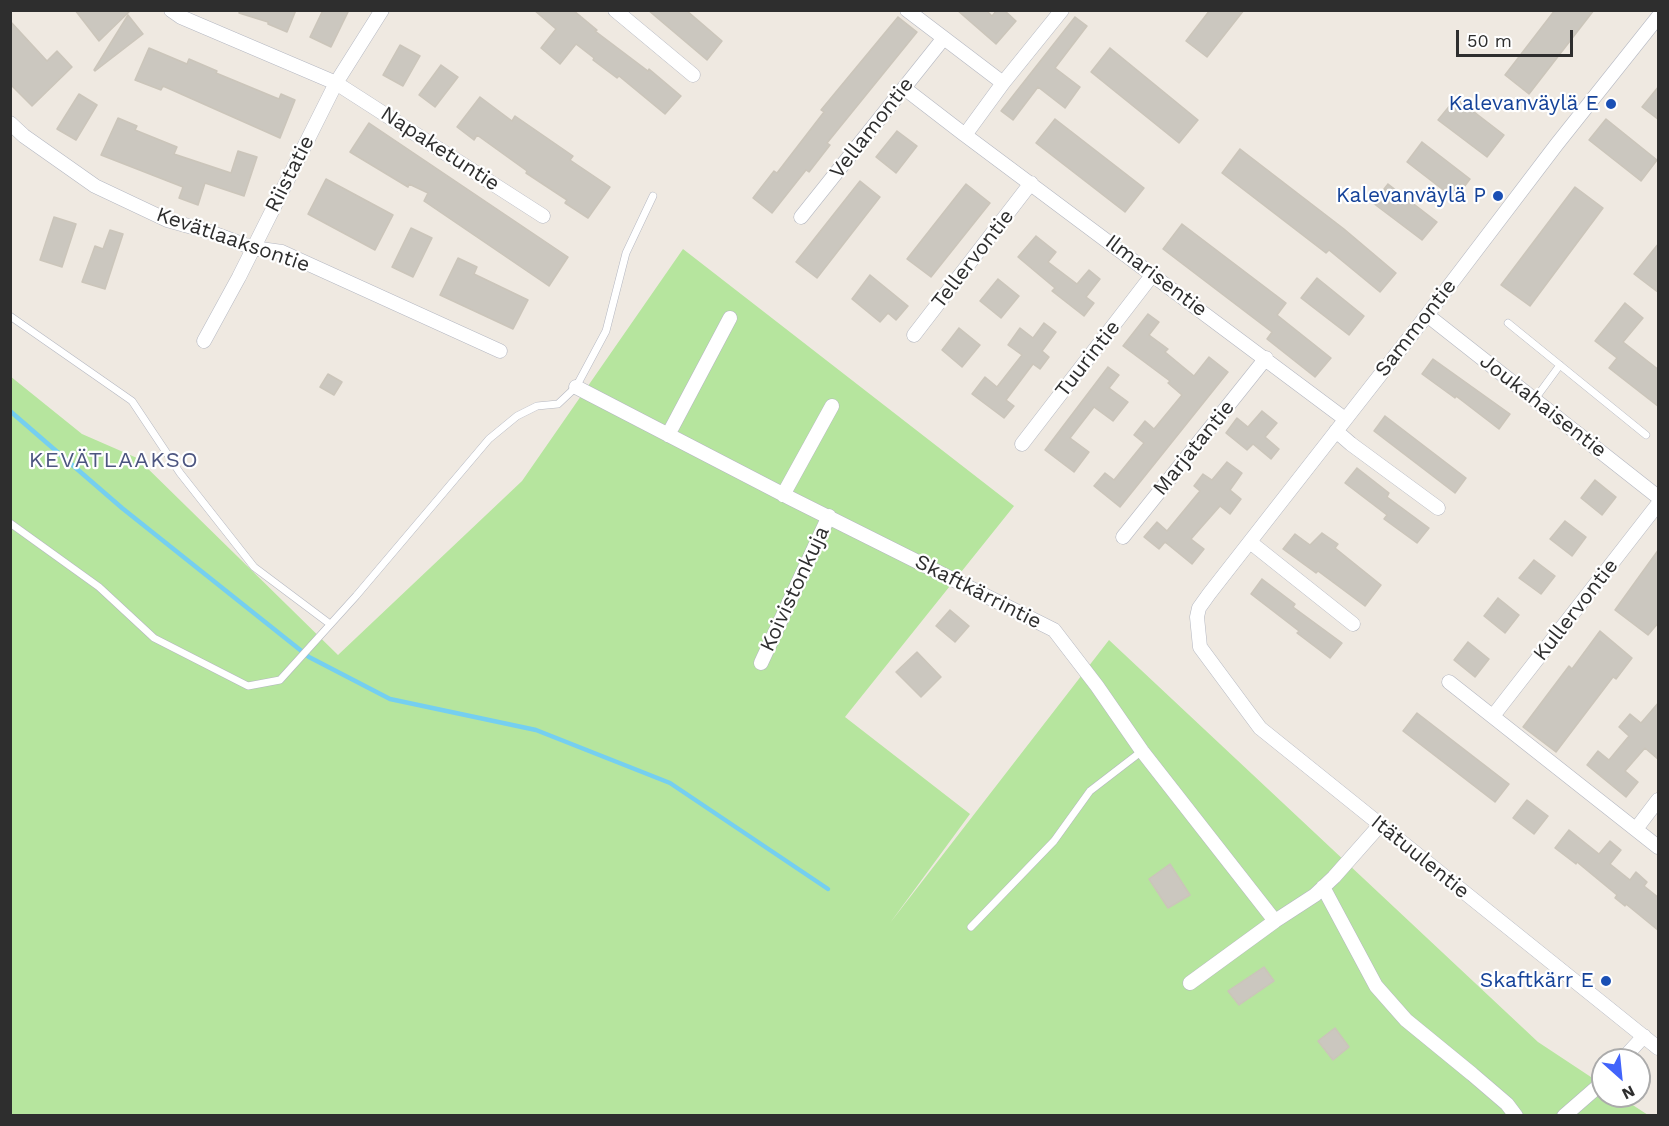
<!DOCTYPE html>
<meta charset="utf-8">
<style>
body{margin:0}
#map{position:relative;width:1669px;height:1126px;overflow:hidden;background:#efe9e1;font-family:"Work Sans",sans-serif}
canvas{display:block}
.frame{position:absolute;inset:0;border:12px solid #2e2e2e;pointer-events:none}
.north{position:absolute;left:1591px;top:1048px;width:60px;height:60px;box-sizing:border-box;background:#fff;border:2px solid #ababab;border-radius:50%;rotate:153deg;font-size:16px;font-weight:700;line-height:24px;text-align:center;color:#2e2e2e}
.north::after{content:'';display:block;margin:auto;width:21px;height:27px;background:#4264fb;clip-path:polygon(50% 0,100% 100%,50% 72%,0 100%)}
.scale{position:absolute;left:1456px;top:30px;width:117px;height:27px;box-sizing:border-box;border:3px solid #2e2e2e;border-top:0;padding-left:8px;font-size:18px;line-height:21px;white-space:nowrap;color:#2e2e2e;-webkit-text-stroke:4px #fff;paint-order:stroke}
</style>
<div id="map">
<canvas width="1669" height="1126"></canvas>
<div class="frame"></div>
<div class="north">N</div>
<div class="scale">50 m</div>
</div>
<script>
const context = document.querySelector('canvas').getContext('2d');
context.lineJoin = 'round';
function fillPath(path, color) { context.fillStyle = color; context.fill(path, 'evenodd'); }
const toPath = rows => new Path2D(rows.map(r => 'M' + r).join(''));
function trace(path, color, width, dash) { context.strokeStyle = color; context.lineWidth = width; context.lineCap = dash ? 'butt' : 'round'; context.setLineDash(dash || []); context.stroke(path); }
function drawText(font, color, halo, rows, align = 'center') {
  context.font = font + ' "Work Sans",sans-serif'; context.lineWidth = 4.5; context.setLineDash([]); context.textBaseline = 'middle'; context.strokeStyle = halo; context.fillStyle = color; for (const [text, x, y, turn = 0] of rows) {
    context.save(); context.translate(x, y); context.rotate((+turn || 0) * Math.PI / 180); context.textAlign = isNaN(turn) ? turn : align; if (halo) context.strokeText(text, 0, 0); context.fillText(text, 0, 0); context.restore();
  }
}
const green = toPath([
 [683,249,1014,506,845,717,970,814,890,923,1109,640,1538,1042,1603,1085,1603,1096,1619,1096,1648,1115,11,1115,10,376,82,434,137,458,338,655,522,481]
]);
const stream = toPath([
 [10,411,122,508,309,657,390,699,536,730,670,783,828,889]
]);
const building = toPath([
 [75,10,131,10,99,41,75,10],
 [240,10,296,10,287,32,268,24,268,22,239,13,240,10],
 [323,10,349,10,331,47,310,37,323,10],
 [534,10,573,10,597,30,595,31,648,71,649,69,681,96,665,114,619,76,617,78,593,60,594,58,576,44,560,64,541,48,556,29,534,10],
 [648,10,686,10,722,41,707,60,648,10],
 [957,10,986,10,992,16,997,10,1004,10,1016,21,996,44,957,10],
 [1210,10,1244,10,1207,57,1186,41,1210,10],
 [1555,10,1594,10,1529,94,1505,75,1555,10],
 [128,15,143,34,95,71,94,70,128,15],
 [898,17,917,32,827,143,830,145,809,172,806,170,772,213,753,198,774,171,777,173,824,112,821,110,898,17],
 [1075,17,1087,26,1055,68,1080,87,1065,108,1038,87,1013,120,1001,111,1075,17],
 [10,21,47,61,57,51,72,67,32,106,10,84,10,21],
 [400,45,420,56,403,86,383,75,400,45],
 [149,48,187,64,189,59,217,71,216,73,274,97,279,99,281,94,295,100,280,138,163,86,161,90,135,80,149,48],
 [1110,48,1198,120,1179,143,1091,72,1110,48],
 [441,65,458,77,435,107,419,95,441,65],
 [1659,86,1659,120,1642,107,1659,86],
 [79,94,97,105,76,140,57,129,79,94],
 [480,97,512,121,515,116,573,156,570,160,610,187,588,218,565,203,567,200,526,173,527,171,477,135,474,140,457,127,480,97],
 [1456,98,1504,135,1487,157,1438,120,1456,98],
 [118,118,137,126,135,130,177,147,174,154,231,173,238,151,257,157,244,196,205,183,198,205,179,198,183,187,101,155,118,118],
 [1055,119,1144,188,1125,212,1036,143,1055,119],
 [1606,119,1657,160,1641,181,1589,140,1606,119],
 [369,123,568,257,549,286,424,201,428,193,409,184,408,187,350,152,369,123],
 [897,131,917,146,896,173,876,157,897,131],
 [1422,142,1470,179,1455,199,1407,162,1422,142],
 [1240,149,1344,229,1396,273,1380,292,1329,250,1326,253,1222,173,1240,149],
 [326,179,393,215,375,250,308,214,326,179],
 [860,181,880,197,817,278,796,262,860,181],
 [966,184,990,203,931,277,907,259,966,184],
 [1388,184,1437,222,1422,240,1373,203,1388,184],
 [1575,187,1603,208,1530,306,1501,285,1575,187],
 [54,217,76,224,62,267,40,260,54,217],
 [1182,224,1286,303,1277,315,1331,358,1315,377,1267,339,1272,332,1163,249,1182,224],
 [411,228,432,238,413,277,392,267,411,228],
 [110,230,123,234,105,289,82,282,95,246,103,249,110,230],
 [1036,236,1056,252,1048,262,1077,284,1089,270,1100,279,1086,297,1094,303,1084,316,1052,291,1055,288,1018,257,1036,236],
 [1659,243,1659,293,1634,274,1659,243],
 [458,258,477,267,474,274,528,300,513,329,440,295,458,258],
 [870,275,908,306,896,320,888,313,880,322,852,299,870,275],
 [1317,278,1364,316,1349,335,1301,298,1317,278],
 [998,279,1019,296,1001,318,980,301,998,279],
 [1625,303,1643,318,1623,342,1659,370,1659,407,1609,368,1617,358,1595,341,1625,303],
 [1148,314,1159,322,1149,335,1168,349,1165,352,1194,376,1209,357,1228,372,1120,507,1094,486,1105,473,1114,480,1144,443,1134,435,1145,421,1154,429,1182,395,1168,383,1170,381,1123,346,1148,314],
 [1044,323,1056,332,1042,351,1049,357,1040,369,1033,364,1006,400,1014,406,1004,418,972,394,985,377,997,387,1022,355,1008,345,1020,328,1033,338,1044,323],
 [959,328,980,345,962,367,942,350,959,328],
 [1433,359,1510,414,1499,429,1456,396,1455,398,1422,374,1433,359],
 [1108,367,1119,375,1109,388,1128,402,1113,421,1094,407,1070,438,1089,452,1074,472,1045,450,1108,367],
 [328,374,342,382,334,395,320,387,328,374],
 [1262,411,1277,423,1265,437,1279,449,1271,459,1253,444,1247,450,1226,433,1237,418,1248,427,1262,411],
 [1385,416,1466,478,1455,493,1374,431,1385,416],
 [1227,462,1242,473,1230,490,1241,499,1230,514,1220,506,1191,539,1204,549,1192,564,1165,542,1159,549,1144,537,1157,522,1167,531,1200,491,1194,486,1203,474,1212,480,1227,462],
 [1357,468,1389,493,1387,497,1429,528,1417,543,1384,519,1387,515,1345,483,1357,468],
 [1595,480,1616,497,1602,515,1581,498,1595,480],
 [1565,521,1586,537,1572,556,1550,539,1565,521],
 [1322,533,1338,544,1335,548,1381,585,1365,606,1318,571,1316,573,1283,549,1295,534,1310,545,1322,533],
 [1659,549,1659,622,1648,635,1615,610,1659,549],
 [1534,560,1555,576,1541,594,1519,578,1534,560],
 [1262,579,1295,604,1293,607,1342,643,1330,658,1297,633,1299,631,1251,594,1262,579],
 [1498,598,1519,615,1505,633,1484,616,1498,598],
 [950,610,969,626,955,642,936,626,950,610],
 [1600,631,1632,658,1616,679,1613,677,1556,752,1523,727,1569,666,1572,669,1600,631],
 [1468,642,1489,659,1475,677,1454,660,1468,642],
 [917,652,941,677,921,697,896,672,917,652],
 [1659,702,1659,760,1645,748,1625,771,1638,782,1626,797,1587,765,1598,751,1609,760,1629,736,1619,727,1630,714,1641,723,1659,702],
 [1417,713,1509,784,1495,802,1403,731,1417,713],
 [1527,800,1548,816,1534,834,1513,818,1527,800],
 [1569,830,1599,854,1610,841,1621,850,1610,864,1630,880,1636,872,1647,882,1644,886,1659,898,1659,931,1626,904,1625,906,1615,898,1617,895,1577,862,1576,864,1555,848,1569,830],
 [1170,864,1190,895,1168,908,1149,879,1170,864],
 [1264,967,1274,981,1239,1005,1228,991,1264,967],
 [1335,1028,1349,1047,1333,1060,1318,1041,1335,1028]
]);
const service = toPath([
 [10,316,132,401,180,473,254,567,330,624],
 [1508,323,1646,435],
 [1535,399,1560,365],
 [10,523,99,587,154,638,248,686,280,680,356,596,489,439,517,416,537,406,558,404,576,387,606,331,626,253,653,196],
 [971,927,1054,841,1090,791,1142,751]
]);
const minor = toPath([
 [171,10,181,17,336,83,543,216],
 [615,10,693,75],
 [907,10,1003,83],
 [1062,10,1003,83,965,135,1345,419],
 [1658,17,1557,144,1427,315,1209,594,1199,608,1197,617,1200,647,1260,728,1658,1048],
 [904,88,965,135],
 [10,123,24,136,95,186,167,220,210,232,253,248,282,252,500,351],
 [801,217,943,39],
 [1427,315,1658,497],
 [914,335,1031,183],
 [204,341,239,277,336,83,382,10],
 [576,387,792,499,1054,630,1097,686,1142,751,1275,921],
 [1336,431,1351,444,1438,508],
 [668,435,730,318],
 [1022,444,1153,274],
 [783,495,832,406],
 [1123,537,1266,358],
 [1250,542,1353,624],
 [761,663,829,516],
 [1449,682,1658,847],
 [1493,716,1658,504],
 [1636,829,1658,800],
 [1323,887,1376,986,1406,1020,1472,1074,1507,1104,1516,1116],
 [1190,983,1275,921,1315,895,1334,877,1380,825],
 [1622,1060,1644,1036],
 [1564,1116,1603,1082]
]);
const markers = [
 [1611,104,6,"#1a4fb4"],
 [1498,196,6,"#1a4fb4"],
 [1606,981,6,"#1a4fb4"]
];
const transitNames = [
 ["Kalevanväylä E",1599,104],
 ["Kalevanväylä P",1486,196],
 ["Skaftkärr E",1594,981]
];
const streetNames = [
 ["Vellamontie",872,128,-52],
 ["Napaketuntie",440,149,33],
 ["Riistatie",290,174,-63],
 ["Kevätlaaksontie",233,240,19],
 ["Tellervontie",973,259,-52],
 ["Ilmarisentie",1156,276,37],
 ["Sammontie",1416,328,-52],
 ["Tuurintie",1088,359,-52],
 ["Joukahaisentie",1543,406,38],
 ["Marjatantie",1194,448,-51],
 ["Koivistonkuja",795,589,-65],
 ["Skaftkärrintie",978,592,27],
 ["Kullervontie",1576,610,-52],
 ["Itätuulentie",1420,857,39]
];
const neighbourhoodNames = [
 ["KEVÄTLAAKSO",114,461]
];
fillPath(green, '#b6e59e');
trace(stream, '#75cff0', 4.5);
fillPath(building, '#cbc7bf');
trace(building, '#cbc5ba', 1.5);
trace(service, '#b4b7c1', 8);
trace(minor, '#b4b7c1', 15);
trace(service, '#fff', 7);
trace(minor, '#fff', 14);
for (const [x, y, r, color] of markers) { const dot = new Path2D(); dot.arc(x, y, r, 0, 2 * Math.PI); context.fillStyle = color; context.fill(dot); trace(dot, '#fff', 2); }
drawText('21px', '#164399', '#fff', transitNames, 'right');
drawText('21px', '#2e2e2e', '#fff', streetNames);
context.letterSpacing = '1.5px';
drawText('22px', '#4d5680', '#fff', neighbourhoodNames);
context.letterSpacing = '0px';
</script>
